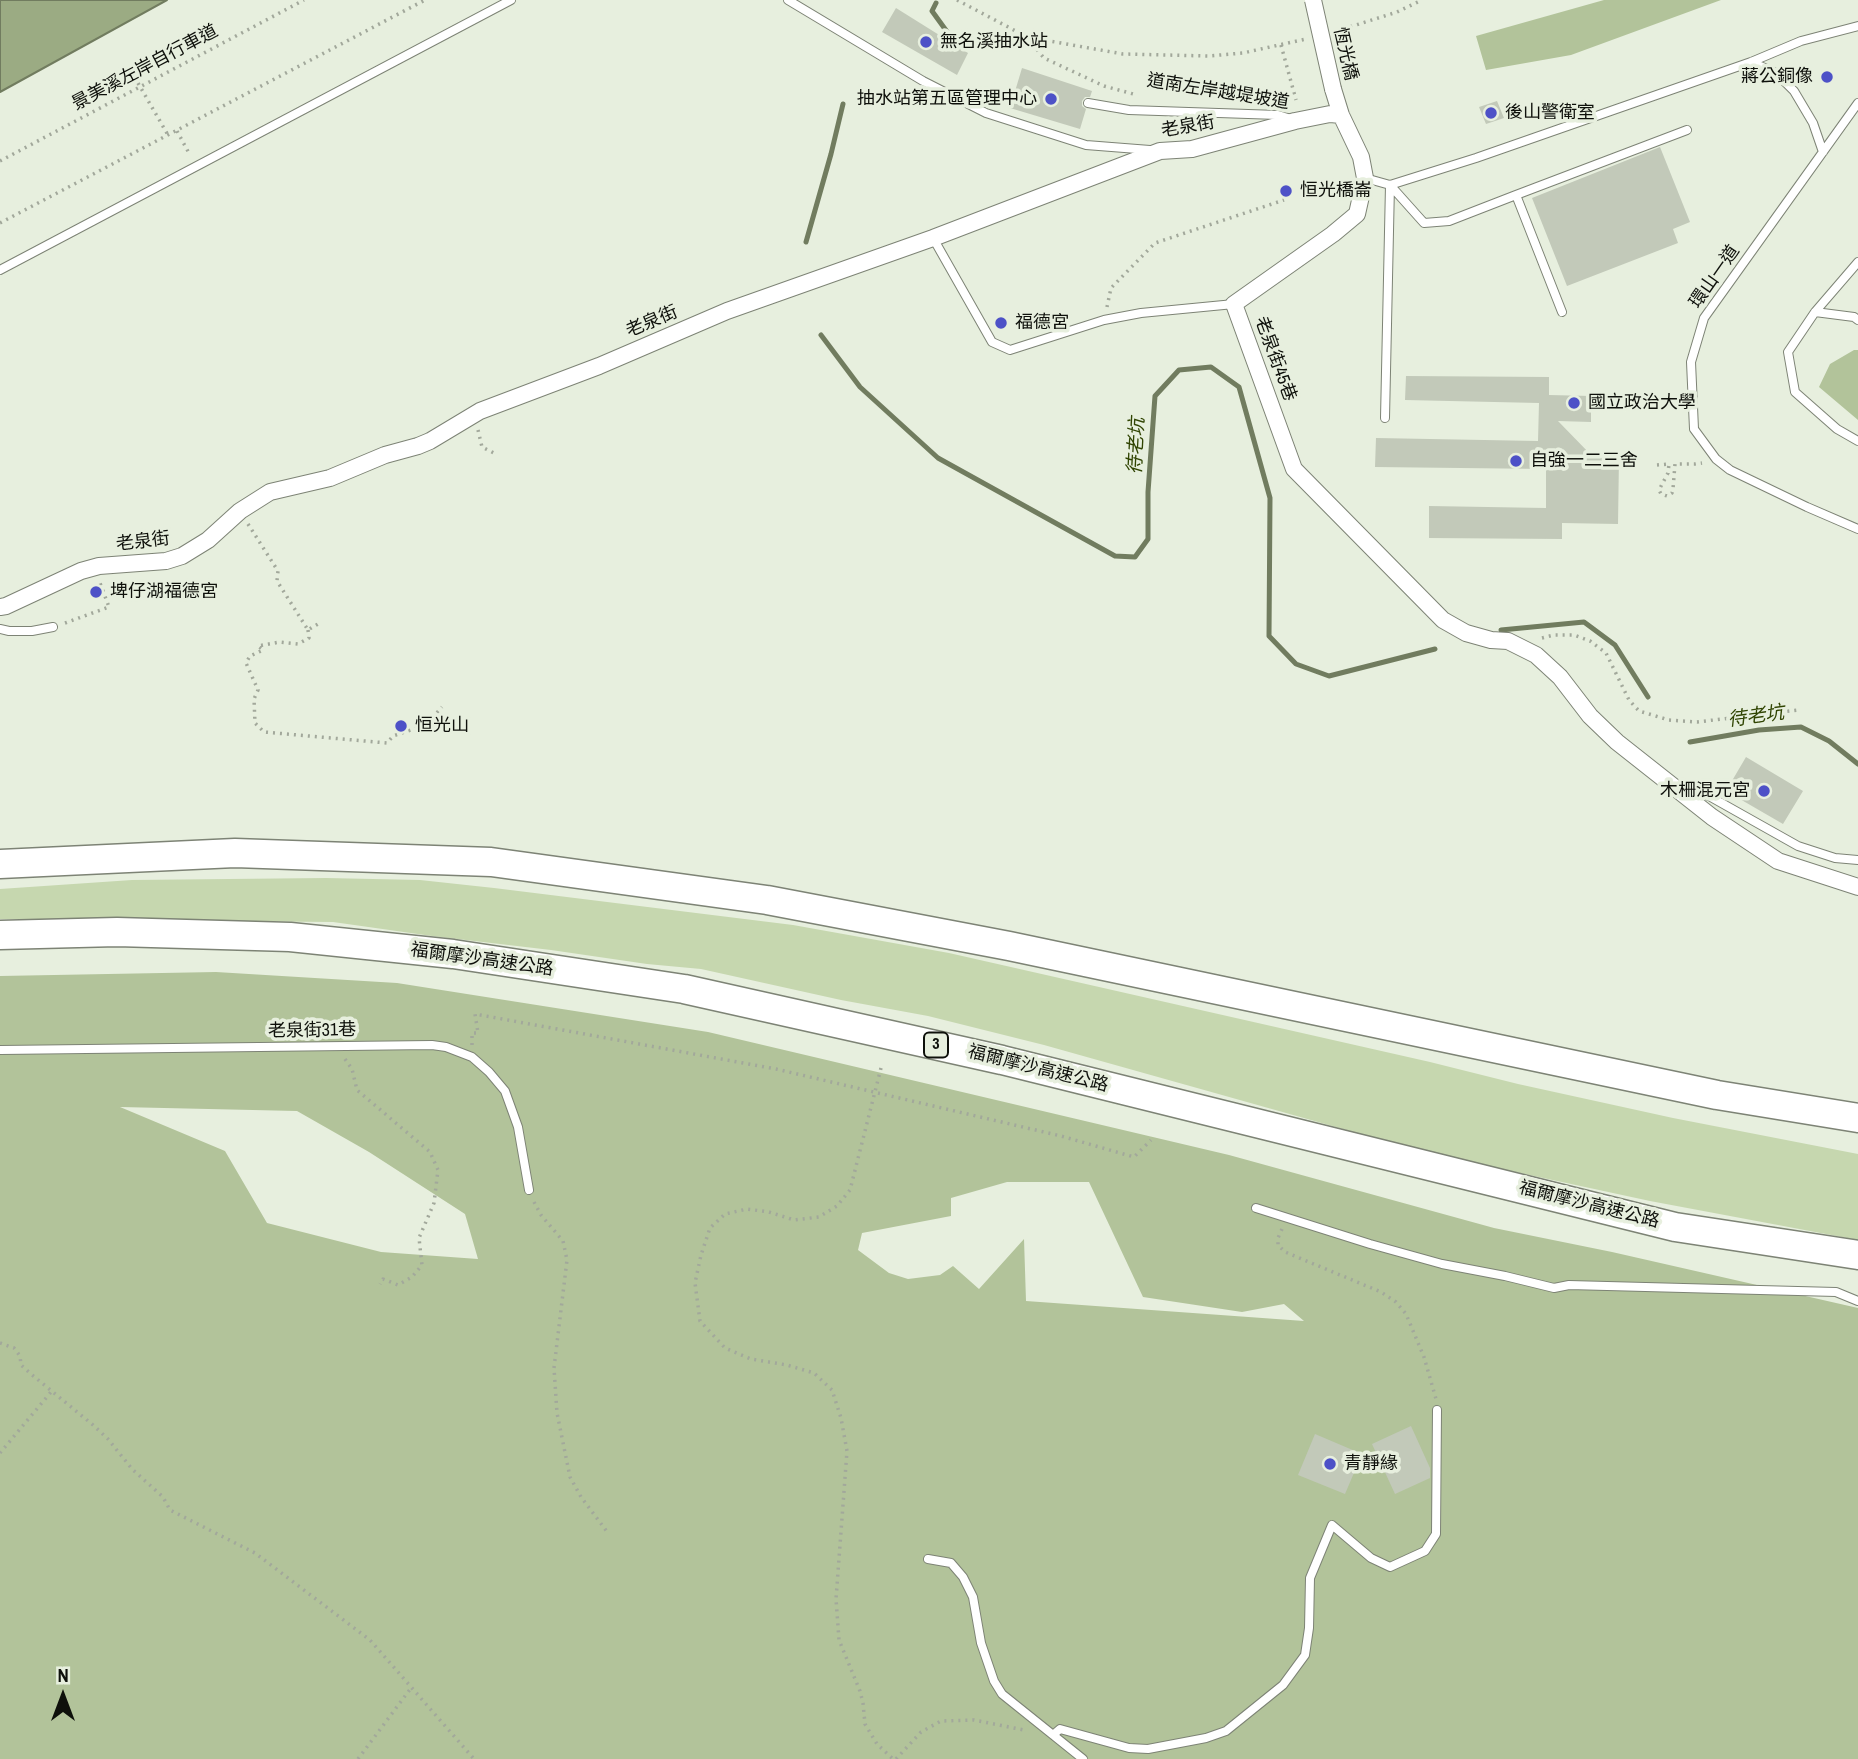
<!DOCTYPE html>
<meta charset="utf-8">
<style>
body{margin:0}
#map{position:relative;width:1858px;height:1759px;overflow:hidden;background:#e7efde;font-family:"Archivo Narrow",sans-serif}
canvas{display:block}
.north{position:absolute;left:28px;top:1661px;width:70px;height:70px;-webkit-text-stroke:5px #e7efde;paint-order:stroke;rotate:0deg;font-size:19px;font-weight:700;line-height:28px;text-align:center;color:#0e100b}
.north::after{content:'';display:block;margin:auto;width:24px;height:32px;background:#0e100b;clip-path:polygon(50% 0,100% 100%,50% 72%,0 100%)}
</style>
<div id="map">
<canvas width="1858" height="1759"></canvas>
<div class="north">N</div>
</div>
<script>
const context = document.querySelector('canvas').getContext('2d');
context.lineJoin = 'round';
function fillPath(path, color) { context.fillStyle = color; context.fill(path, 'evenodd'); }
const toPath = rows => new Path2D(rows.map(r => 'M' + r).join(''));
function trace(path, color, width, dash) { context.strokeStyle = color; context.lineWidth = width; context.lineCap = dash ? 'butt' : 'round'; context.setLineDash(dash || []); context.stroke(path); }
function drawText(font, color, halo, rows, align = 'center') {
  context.font = font + ' "Archivo Narrow","Noto Sans TC",sans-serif'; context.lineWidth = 7; context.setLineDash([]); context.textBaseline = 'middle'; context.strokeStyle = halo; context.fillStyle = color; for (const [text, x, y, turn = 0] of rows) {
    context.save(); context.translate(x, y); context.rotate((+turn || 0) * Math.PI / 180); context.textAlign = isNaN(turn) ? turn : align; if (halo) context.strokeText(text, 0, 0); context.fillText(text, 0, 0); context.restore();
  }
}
const green = toPath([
 [326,878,420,880,494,888,793,925,949,953,1430,1062,1518,1084,1673,1118,1858,1154,1858,1240,1650,1201,1432,1154,1044,1045,928,1016,841,1000,701,969,647,964,551,950,432,936,333,922,0,919,0,889,132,880]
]);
const forest = toPath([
 [1604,0,1721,0,1571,55,1486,70,1476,36],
 [1854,350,1858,350,1858,420,1819,387,1830,364],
 [216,972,397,983,708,1032,1229,1155,1494,1228,1612,1252,1858,1308,1858,1759,0,1759,0,976],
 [120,1107,297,1111,369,1152,465,1214,478,1259,381,1252,267,1223,225,1151],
 [1007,1182,1089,1182,1143,1297,1242,1312,1284,1304,1304,1321,1026,1301,1024,1239,979,1289,953,1266,940,1275,908,1279,889,1273,858,1250,862,1233,951,1216,951,1198]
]);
const water = toPath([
 [0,0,167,0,0,92,0,0]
]);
const stream = toPath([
 [936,3,932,11,953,40],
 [806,242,831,154,843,104],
 [821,335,860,387,938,458,1115,556,1135,557,1148,539,1148,492,1155,396,1179,370,1211,367,1239,387,1270,498,1269,636,1296,664,1329,676,1435,649],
 [1501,630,1584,622,1615,645,1648,697],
 [1690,742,1759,730,1801,727,1829,741,1858,764]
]);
const building = toPath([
 [896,8,968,53,957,75,882,32],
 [1022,68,1092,91,1090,97,1085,97,1082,101,1082,106,1086,109,1080,129,1010,108],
 [1497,101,1504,118,1486,124,1479,107],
 [1660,147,1690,222,1673,229,1678,243,1567,286,1532,198],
 [1406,376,1549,377,1549,395,1591,396,1591,422,1558,421,1593,457,1619,457,1618,524,1562,523,1562,539,1429,538,1429,506,1546,508,1546,469,1375,467,1376,438,1538,441,1539,403,1405,400],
 [1746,757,1803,791,1783,824,1726,791],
 [1411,1426,1430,1468,1430,1478,1395,1494,1372,1444],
 [1315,1434,1362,1454,1345,1494,1298,1475]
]);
const path = toPath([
 [957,0,1027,37,1123,54,1209,56,1243,53,1306,39],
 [1337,31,1397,12,1422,0],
 [1028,39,1044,58,1104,86,1137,95],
 [1281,45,1296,100],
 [131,71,168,135],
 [177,131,190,155],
 [0,161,304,0],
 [0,223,425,0],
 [1107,307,1111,288,1155,243,1284,200],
 [478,430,482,447,496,454],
 [1657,465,1669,464,1668,473,1659,490,1661,494,1667,496,1672,493,1673,489,1675,464,1695,464,1702,463],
 [248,524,278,571,277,581,308,630,318,624],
 [65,623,109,607,100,583],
 [308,630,309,638,298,644,280,642,258,646,263,650,250,656,246,663,258,690,254,699,255,723,264,732,387,743,393,736,426,725,442,707],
 [1542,638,1554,635,1574,635,1590,641,1606,653,1629,700,1639,711,1669,720,1697,722,1798,710],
 [472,1045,472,1033,478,1033,475,1014,776,1069,1061,1136,1134,1157,1151,1140],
 [345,1059,352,1069,357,1090,430,1152,438,1170,434,1203,419,1238,422,1265,412,1277,398,1285,383,1279,380,1284],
 [881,1068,850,1190,837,1206,819,1217,794,1220,769,1212,747,1209,725,1214,710,1228,701,1255,695,1283,700,1321,725,1348,751,1359,787,1365,814,1373,832,1390,841,1418,847,1451,836,1599,839,1640,860,1691,863,1703,865,1724,877,1744,893,1759],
 [534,1202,541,1215,563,1241,567,1260,554,1368,557,1413,570,1477,581,1497,608,1533],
 [1282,1229,1278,1238,1278,1245,1285,1252,1381,1292,1396,1302,1406,1314,1424,1357,1436,1399],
 [0,1343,14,1348,20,1356,21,1365,31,1374,93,1425,108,1439,132,1469,163,1497,170,1510,255,1553,370,1640,474,1759],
 [0,1453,51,1392],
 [358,1759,411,1688],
 [896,1759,921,1732,941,1721,974,1720,1024,1730]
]);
const service = toPath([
 [788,0,923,81,986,113,1086,145,1150,150],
 [1751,62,1776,73,1794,91,1813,123,1823,152],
 [1088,103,1129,110,1278,115,1291,119],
 [1858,103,1704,318,1691,362,1694,429,1716,459,1730,470,1807,507,1858,529],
 [1365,178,1390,185,1476,158,1751,62,1801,41,1858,26],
 [1390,185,1424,223,1449,221,1516,195,1562,312],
 [1516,195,1687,130],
 [933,238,992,342,1010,350,1104,320,1141,313,1234,304],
 [1858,262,1815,312,1788,352,1795,392,1837,429,1858,441],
 [0,270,511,0],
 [1815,312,1854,317,1858,320],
 [1385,418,1390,185],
 [0,629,9,631,32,631,53,627],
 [1682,787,1709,796,1798,846,1835,858,1858,860],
 [0,1050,432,1045,446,1047,472,1057,489,1072,505,1091,518,1127,529,1190],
 [1256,1208,1370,1244,1442,1264,1505,1276,1554,1288,1569,1285,1836,1292,1858,1301],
 [928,1559,951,1563,963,1577,973,1597,981,1643,994,1681,1002,1694,1083,1759],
 [1053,1735,1060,1729,1129,1748,1148,1749,1206,1738,1226,1731,1283,1685,1305,1655,1309,1628,1310,1578,1332,1525,1371,1558,1390,1567,1425,1551,1436,1534,1437,1410]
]);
const minor = toPath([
 [1333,89,1341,115,1361,157,1365,178,1357,214,1333,234,1234,304,1294,469,1443,620,1466,633,1491,640,1508,641,1536,655,1560,677,1590,716,1617,742,1712,817,1778,861,1858,887],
 [0,607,6,606,81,571,99,566,166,561,182,556,208,540,240,511,270,492,330,478,385,455,418,446,430,441,480,411,599,366,727,311,933,238,1160,151,1192,149,1295,121,1330,114,1341,115]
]);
const motorway = toPath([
 [0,864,235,853,491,862,767,900,1009,946,1717,1095,1858,1118],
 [0,935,117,932,290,937,453,954,684,989,1002,1060,1675,1227,1858,1255]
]);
const minorBridge = toPath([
 [1313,0,1333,89]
]);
const markers = [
 [926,42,7,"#4d51c7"],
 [1827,77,7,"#4d51c7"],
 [1051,99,7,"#4d51c7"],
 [1491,113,7,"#4d51c7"],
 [1286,191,7,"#4d51c7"],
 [1001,323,7,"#4d51c7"],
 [1574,403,7,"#4d51c7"],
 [1516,461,7,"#4d51c7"],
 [96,592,7,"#4d51c7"],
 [401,726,7,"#4d51c7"],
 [1764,791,7,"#4d51c7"],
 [1330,1464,7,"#4d51c7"]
];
const shields = [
 [936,1045,24]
];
const shieldNames = [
 ["3",936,1045]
];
const poiNames = [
 ["無名溪抽水站",940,42],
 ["蔣公銅像",1813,77,"right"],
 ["抽水站第五區管理中心",1037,99,"right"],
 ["後山警衛室",1505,113],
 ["恒光橋崙",1300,191],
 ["福德宮",1015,323],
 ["國立政治大學",1588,403],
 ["自強一二三舍",1530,461],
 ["埤仔湖福德宮",110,592],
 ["恒光山",415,726],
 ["木柵混元宮",1750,791,"right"],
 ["青靜緣",1344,1464]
];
const streetNames = [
 ["恆光橋",1345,54,77],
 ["景美溪左岸自行車道",145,68,-28],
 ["道南左岸越堤坡道",1218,92,9],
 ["老泉街",1188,127,-10],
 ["環山一道",1715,277,-55],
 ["老泉街",652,322,-23],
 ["老泉街45巷",1275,359,70],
 ["老泉街",143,542,-7],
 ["福爾摩沙高速公路",482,960,8],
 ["老泉街31巷",312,1031,-1],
 ["福爾摩沙高速公路",1038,1069,14],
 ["福爾摩沙高速公路",1589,1205,14]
];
const waterNames = [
 ["待老坑",1137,446,-87],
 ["待老坑",1756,717,-8]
];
fillPath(green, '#c6d7af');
fillPath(forest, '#b2c39a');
fillPath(water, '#9bab83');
trace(water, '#717c5f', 2);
trace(stream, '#717c5f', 5);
fillPath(building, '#c2c9b9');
trace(service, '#7d8375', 10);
trace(minor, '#7d8375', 18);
trace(motorway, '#7d8375', 31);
trace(path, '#a2a89b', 3.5, [2, 5]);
trace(service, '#fff', 8);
trace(minor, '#fff', 16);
trace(motorway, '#fff', 28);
trace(minorBridge, '#7d8375', 18, []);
trace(minorBridge, '#fff', 16);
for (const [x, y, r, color] of markers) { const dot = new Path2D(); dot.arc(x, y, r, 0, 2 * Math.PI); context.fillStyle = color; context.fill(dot); trace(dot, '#e7efde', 2.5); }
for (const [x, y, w] of shields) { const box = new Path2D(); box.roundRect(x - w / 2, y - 12.5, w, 25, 5); context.fillStyle = '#e7efde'; context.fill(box); trace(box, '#0e100b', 2); }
drawText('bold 16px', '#0e100b', null, shieldNames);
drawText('18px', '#0e100b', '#e7efde', poiNames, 'left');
drawText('18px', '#0e100b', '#e7efde', streetNames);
drawText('italic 19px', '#304402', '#e7efde', waterNames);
</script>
